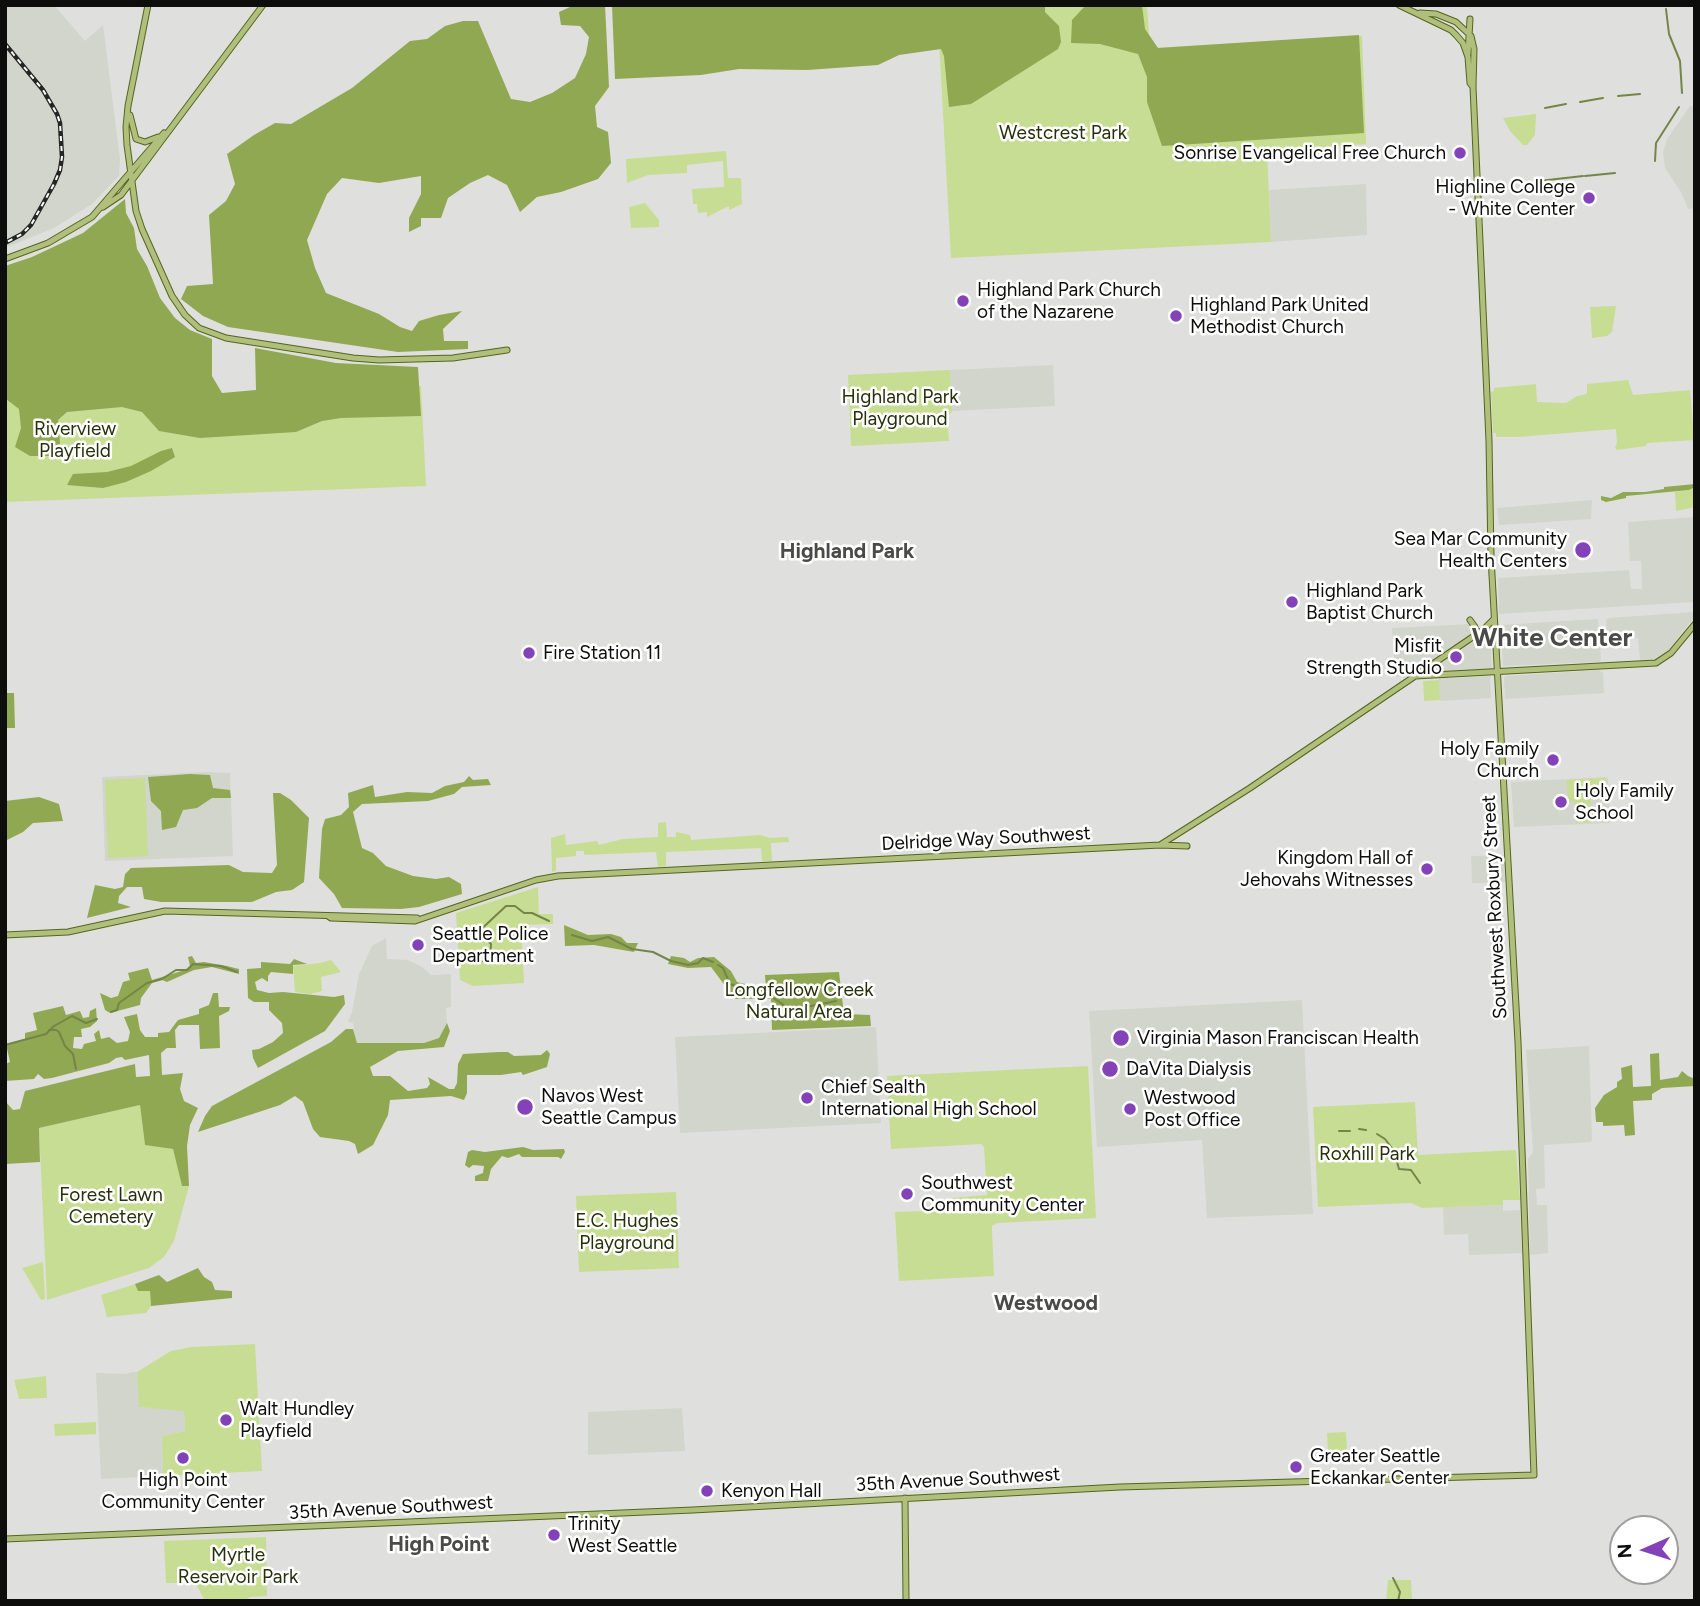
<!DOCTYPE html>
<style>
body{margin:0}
#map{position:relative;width:1700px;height:1606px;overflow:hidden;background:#dfe0dd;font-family:Figtree,sans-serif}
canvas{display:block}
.frame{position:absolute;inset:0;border:7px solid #0d0d0c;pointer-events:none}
.north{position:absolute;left:1609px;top:1515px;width:70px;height:70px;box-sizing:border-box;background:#fff;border:2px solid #9e9e9e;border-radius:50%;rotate:267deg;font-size:19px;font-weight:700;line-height:28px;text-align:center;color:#0d0d0c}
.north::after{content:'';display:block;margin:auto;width:24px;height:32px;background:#8342b7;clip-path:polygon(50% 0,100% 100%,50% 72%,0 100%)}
</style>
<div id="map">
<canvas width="1700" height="1606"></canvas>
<div class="frame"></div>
<div class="north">N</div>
</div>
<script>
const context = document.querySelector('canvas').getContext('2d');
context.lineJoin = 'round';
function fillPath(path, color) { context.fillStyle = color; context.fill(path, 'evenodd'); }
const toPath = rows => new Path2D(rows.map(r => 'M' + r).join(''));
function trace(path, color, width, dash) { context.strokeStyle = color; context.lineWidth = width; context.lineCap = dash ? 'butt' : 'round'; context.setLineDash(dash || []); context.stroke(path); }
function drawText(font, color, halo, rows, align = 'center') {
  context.font = font + ' Figtree,sans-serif'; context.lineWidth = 5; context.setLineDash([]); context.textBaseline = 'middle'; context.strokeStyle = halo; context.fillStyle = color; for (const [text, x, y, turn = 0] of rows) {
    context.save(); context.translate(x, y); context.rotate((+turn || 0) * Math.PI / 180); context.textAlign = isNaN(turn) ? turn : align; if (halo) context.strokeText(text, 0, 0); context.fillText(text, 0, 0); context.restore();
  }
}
const built = toPath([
 [5,5,54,5,85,41,103,25,120,159,119,176,92,204,54,228,5,248],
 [1690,106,1695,107,1695,208,1688,209,1681,192,1665,168,1663,152,1667,139],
 [1366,184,1367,235,1271,242,1269,190],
 [1053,365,1055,406,952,411,950,370],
 [1592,500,1591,519,1499,525,1497,508],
 [1695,517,1695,602,1499,614,1498,578,1629,570,1631,589,1642,589,1641,561,1630,561,1628,522],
 [1694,612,1695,616,1666,653,1656,659,1640,660,1638,638,1607,640,1606,620,1609,618],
 [1598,619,1601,659,1599,662,1503,666,1501,625],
 [1470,624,1490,634,1492,669,1449,672,1449,678,1490,676,1491,698,1440,701,1438,673,1396,677,1392,628],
 [1599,670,1603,673,1604,693,1505,699,1504,678,1506,676],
 [206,772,230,773,233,856,105,861,102,777],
 [1608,777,1610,823,1514,827,1511,782],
 [1504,855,1505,882,1472,883,1471,856],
 [386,938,387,959,408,960,422,967,431,975,451,974,451,1007,446,1008,447,1023,439,1038,424,1043,356,1043,353,1023,348,1022,352,1012,359,974,372,946],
 [1302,1000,1313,1214,1207,1218,1202,1140,1097,1147,1089,1011],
 [876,1027,881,1123,680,1133,675,1037],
 [1589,1046,1592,1139,1591,1142,1544,1145,1545,1188,1536,1189,1537,1205,1547,1205,1548,1253,1530,1255,1528,1159,1533,1152,1526,1050],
 [1503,1205,1503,1211,1520,1210,1522,1253,1469,1255,1468,1234,1444,1235,1443,1207],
 [132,1372,137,1372,140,1407,184,1410,185,1431,162,1436,163,1476,101,1479,96,1373,126,1374],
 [682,1408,685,1451,588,1455,588,1412]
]);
const green = toPath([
 [937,5,1147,5,1150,48,1362,36,1366,144,1267,151,1271,242,951,258],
 [1536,114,1535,135,1527,145,1523,145,1510,131,1503,118],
 [726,151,728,178,741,178,742,204,729,210,729,206,707,217,707,212,698,213,697,204,693,204,692,189,724,187,723,161,687,165,687,173,648,175,627,183,626,159],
 [645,203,659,220,659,227,631,228,629,207],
 [1616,306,1612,332,1607,336,1592,338,1590,307],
 [950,370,952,411,947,417,949,441,851,446,848,375],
 [1628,380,1633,395,1690,390,1694,440,1647,443,1646,446,1617,450,1615,448,1617,443,1616,429,1518,437,1496,437,1496,433,1493,433,1491,392,1494,391,1494,388,1536,384,1537,402,1566,403,1577,396,1587,394,1587,384],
 [5,384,180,399,421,386,426,486,5,502],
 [1695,487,1695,507,1676,511,1675,492,1689,490],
 [1439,680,1440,700,1424,701,1423,681],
 [145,778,148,856,108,858,105,780],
 [1606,778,1606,795,1590,797,1591,811,1605,810,1606,821,1576,823,1575,802,1568,802,1567,780],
 [666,822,667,837,676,837,676,832,690,835,691,840,760,835,770,838,788,837,789,842,771,843,772,861,762,861,761,848,666,852,666,866,658,867,656,852,584,855,584,851,576,851,576,856,556,858,556,871,552,872,551,838,565,834,566,845,597,841,599,845,623,839,658,837,658,823],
 [538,887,539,914,553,914,553,924,521,925,524,983,473,986,460,980,456,913],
 [331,960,341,972,321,977,322,991,310,994,295,992,293,966,320,963],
 [1088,1066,1096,1218,997,1223,992,1226,992,1230,994,1276,899,1281,895,1212,951,1210,951,1198,987,1195,984,1147,981,1144,891,1149,887,1076],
 [1415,1102,1418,1155,1516,1150,1520,1200,1503,1200,1503,1205,1422,1208,1411,1203,1318,1207,1313,1107],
 [140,1105,145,1144,173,1149,182,1186,189,1186,174,1241,164,1257,149,1268,47,1300,39,1128],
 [676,1192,679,1268,579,1272,576,1196],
 [43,1262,45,1299,41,1300,22,1268],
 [135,1284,139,1291,150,1291,151,1306,146,1313,107,1317,101,1295],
 [255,1344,262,1471,163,1476,162,1436,185,1431,184,1411,139,1407,137,1372,171,1351,191,1347],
 [46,1376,47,1398,19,1399,14,1380],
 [96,1422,96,1434,55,1436,54,1424],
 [1346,1432,1347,1452,1328,1453,1327,1433],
 [266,1537,267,1596,250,1597,245,1601,205,1601,197,1586,188,1583,188,1580,182,1580,178,1583,166,1583,164,1541],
 [1388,1580,1411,1580,1412,1601,1386,1601]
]);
const forest = toPath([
 [605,5,609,87,595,106,597,127,608,132,611,163,598,179,561,192,537,197,520,212,507,185,488,175,470,183,448,198,441,218,421,218,421,226,409,232,409,218,421,194,421,176,379,183,342,178,327,194,307,240,315,268,326,293,379,314,400,327,412,331,419,321,439,315,462,311,443,329,444,341,468,341,468,349,398,352,228,327,203,316,181,299,187,286,213,284,209,215,226,201,235,184,227,154,254,135,275,123,291,124,352,88,410,41,427,39,445,26,463,21,478,21,511,99,530,102,552,93,575,78,586,54,589,37,580,26,561,25,559,12,570,7],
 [612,5,1045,5,1045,12,1059,26,1061,42,1058,49,971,104,949,107,944,56,941,49,899,55,878,65,807,70,739,69,701,75,615,79],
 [1086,5,1142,5,1145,29,1158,48,1359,35,1364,133,1162,146,1147,102,1147,77,1138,54,1100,44,1071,43,1072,20],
 [125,199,126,213,134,228,137,249,147,266,160,298,175,318,190,330,212,339,212,376,222,393,256,390,255,348,336,363,418,367,421,416,341,418,322,421,296,432,200,438,159,431,142,412,122,407,67,412,58,420,60,443,54,456,30,456,15,447,21,428,19,409,6,399,5,266,32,257,83,233],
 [172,448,175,457,151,471,126,482,103,488,67,485,73,474,107,472,131,466,161,451],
 [1695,484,1695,487,1689,490,1626,496,1626,498,1606,502,1601,500,1601,496,1611,498,1623,492,1645,492,1664,489,1664,487],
 [5,693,14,693,15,728,5,728],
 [190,774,210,775,213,788,230,790,231,798,212,798,197,808,183,810,176,827,162,830,161,811,151,801,148,777],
 [469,776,473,780,488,779,491,785,462,787,454,794,428,801,362,804,353,812,362,848,373,853,386,866,413,876,436,879,449,877,461,884,462,894,419,907,401,909,342,908,334,894,319,878,322,829,325,819,341,815,349,807,348,793,373,785,375,797,407,792,432,793,445,786,464,782],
 [273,793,280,793,291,800,309,818,304,882,292,890,276,892,252,902,161,902,144,899,142,887,127,887,119,896,118,903,131,907,87,918,95,885,115,889,123,887,125,874,131,868,229,865,243,872,272,873,277,865],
 [39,797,59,804,63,821,33,823,23,832,5,841,5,801],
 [564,925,588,935,611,934,621,937,627,943,638,943,634,952,594,945,565,946],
 [192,956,196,963,204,962,227,966,239,969,239,974,212,967,194,970,167,982,162,980,152,983,141,998,140,1005,110,1013,105,1010,100,993,111,998,118,996,123,982,130,980,128,973,148,968,152,980,185,970,190,966,188,957],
 [671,956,684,958,690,962,698,958,714,957,731,971,737,982,766,989,765,975,839,972,844,1014,870,1015,871,1026,772,1030,771,999,735,999,711,967,688,968,668,964],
 [294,959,307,964,293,965,293,974,271,972,268,976,268,982,262,978,255,982,257,990,269,993,283,992,334,997,344,995,345,1004,325,1031,258,1068,253,1058,252,1050,259,1049,273,1042,283,1033,282,1023,269,1010,269,1002,254,1002,248,998,247,969,261,968,261,962,290,964],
 [213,993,218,993,219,1007,230,1007,229,1011,219,1016,220,1048,200,1049,199,1025,179,1025,175,1030,176,1048,167,1048,161,1053,162,1075,183,1073,180,1089,184,1101,198,1108,190,1125,187,1146,189,1186,182,1186,173,1149,145,1145,140,1105,39,1128,40,1162,5,1164,5,1101,13,1110,20,1109,25,1091,135,1064,136,1077,150,1076,149,1055,125,1060,122,1057,116,1058,109,1063,52,1078,44,1079,38,1074,34,1079,5,1081,5,1064,10,1062,6,1044,25,1039,25,1033,37,1030,33,1013,63,1006,66,1015,80,1011,83,1018,89,1017,90,1011,96,1008,97,1021,90,1027,81,1029,82,1037,74,1037,73,1048,82,1049,84,1044,96,1041,94,1034,99,1030,101,1039,109,1037,117,1043,128,1041,130,1032,124,1017,137,1014,140,1030,145,1037,158,1037,158,1033,169,1032,178,1020,199,1014,199,1009,209,1005],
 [447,1023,450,1031,444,1047,398,1051,370,1067,373,1076,390,1076,408,1091,427,1088,430,1084,428,1077,449,1089,454,1089,457,1083,458,1064,463,1054,499,1052,508,1052,514,1056,541,1055,547,1050,550,1054,547,1067,523,1075,521,1072,501,1075,467,1075,467,1093,464,1100,451,1096,390,1100,388,1115,373,1145,358,1154,355,1144,349,1141,320,1137,313,1129,303,1102,295,1096,280,1105,198,1132,205,1116,212,1106,331,1042,346,1029,353,1029,357,1043,424,1043,439,1038],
 [1659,1053,1660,1080,1678,1077,1682,1071,1688,1076,1695,1079,1695,1086,1662,1088,1652,1094,1652,1100,1633,1101,1635,1135,1625,1136,1624,1125,1603,1126,1603,1122,1596,1122,1595,1108,1604,1095,1617,1087,1617,1082,1622,1079,1621,1068,1632,1065,1633,1087,1651,1086,1650,1054],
 [523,1147,533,1150,564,1149,565,1152,561,1159,558,1157,522,1157,519,1154,508,1158,502,1156,491,1169,488,1181,475,1181,475,1176,483,1173,484,1166,473,1165,469,1168,465,1165,468,1152,472,1150,485,1152],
 [198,1268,204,1277,212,1282,215,1290,232,1291,232,1298,151,1306,150,1291,138,1291,135,1284,159,1275,167,1282]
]);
const stream = toPath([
 [1666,9,1669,34,1680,61,1682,93],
 [1618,96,1640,94],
 [1580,102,1603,98],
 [1545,108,1566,104],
 [1655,161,1656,143,1679,107],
 [1585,176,1615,173],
 [1539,181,1583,176],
 [475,935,506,906,515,906,524,913,532,913,549,921],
 [572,935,592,941,608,937,632,949,653,952,671,961,688,965,698,963,703,958,713,962],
 [467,954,469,951,472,954,472,960,481,962,490,957,491,944,488,941,476,939],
 [718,965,723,968,730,984,747,990,762,990,785,1006,806,1007,836,1001],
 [111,1012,117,1010,119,1003,147,983,162,979,176,970,187,970,193,964,221,966,237,972],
 [49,1030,56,1030,59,1032,65,1046,73,1054,76,1069],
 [5,1045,46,1034,54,1026,72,1016,86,1023,97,1019],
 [1359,1129,1366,1130],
 [1339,1131,1350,1131],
 [1377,1134,1385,1139,1394,1151,1399,1169,1411,1170,1420,1183],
 [1393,1578,1400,1592,1398,1601]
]);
const major = toPath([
 [148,5,128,106,126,127,127,145,136,211,142,229,172,296,185,315,199,328,226,338,353,358,379,360,453,358,507,350],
 [1399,5,1451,30,1456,35,1463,43,1468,57,1470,83,1473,87],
 [1468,54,1470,19],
 [130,115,136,139,145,142,158,137],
 [103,207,121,195,263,5],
 [5,259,48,243,92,217,164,133],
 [1470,620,1475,627,1475,634],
 [1415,676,1656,663,1671,653,1695,624],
 [1160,845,1187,846],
 [328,916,331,918,415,921,536,880,558,876,1160,845,1250,788,1483,630,1494,619],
 [5,935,68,932,165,911,417,918],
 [905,1498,906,1601],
 [5,1539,693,1510,1120,1487,1534,1475,1518,1042,1491,557,1489,441,1473,87,1474,49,1471,36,1456,22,1436,14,1420,13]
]);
const rail = toPath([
 [5,44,43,90,57,114,60,123,62,157,60,170,54,184,31,225,22,234,5,243]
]);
const markers = [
 [1460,153,7,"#8342b7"],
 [1589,198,7,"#8342b7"],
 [963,301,7,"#8342b7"],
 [1176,316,7,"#8342b7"],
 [1583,550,9,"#8342b7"],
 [1292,602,7,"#8342b7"],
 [529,653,7,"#8342b7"],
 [1456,657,7,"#8342b7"],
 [1553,760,7,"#8342b7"],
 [1561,802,7,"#8342b7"],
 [1427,869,7,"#8342b7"],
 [418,945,7,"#8342b7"],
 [1121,1038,9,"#8342b7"],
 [1110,1069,9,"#8342b7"],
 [807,1098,7,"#8342b7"],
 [525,1107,9,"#8342b7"],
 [1130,1109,7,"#8342b7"],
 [907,1194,7,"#8342b7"],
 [226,1420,7,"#8342b7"],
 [183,1458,7,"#8342b7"],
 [1296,1467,7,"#8342b7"],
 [707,1491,7,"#8342b7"],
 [554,1535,7,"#8342b7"]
];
const parkNames = [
 ["Westcrest Park",1063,133],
 ["Highland Park",900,397],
 ["Playground",900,419],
 ["Riverview",75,429],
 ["Playfield",75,451],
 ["Longfellow Creek",799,990],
 ["Natural Area",799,1012],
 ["Roxhill Park",1367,1154],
 ["Forest Lawn",111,1195],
 ["Cemetery",111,1217],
 ["E.C. Hughes",627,1221],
 ["Playground",627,1243],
 ["Myrtle",238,1555],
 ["Reservoir Park",238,1577]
];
const poiNames = [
 ["Sonrise Evangelical Free Church",1446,153,"right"],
 ["Highline College",1575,187,"right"],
 ["- White Center",1575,209,"right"],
 ["Highland Park Church",977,290],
 ["of the Nazarene",977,312],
 ["Highland Park United",1190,305],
 ["Methodist Church",1190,327],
 ["Sea Mar Community",1567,539,"right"],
 ["Health Centers",1567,561,"right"],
 ["Highland Park",1306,591],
 ["Baptist Church",1306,613],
 ["Misfit",1442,646,"right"],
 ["Strength Studio",1442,668,"right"],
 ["Fire Station 11",543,653],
 ["Holy Family",1539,749,"right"],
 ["Church",1539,771,"right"],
 ["Holy Family",1575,791],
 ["School",1575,813],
 ["Kingdom Hall of",1413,858,"right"],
 ["Jehovahs Witnesses",1413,880,"right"],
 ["Seattle Police",432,934],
 ["Department",432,956],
 ["Virginia Mason Franciscan Health",1137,1038],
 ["DaVita Dialysis",1126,1069],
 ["Chief Sealth",821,1087],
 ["International High School",821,1109],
 ["Navos West",541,1096],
 ["Seattle Campus",541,1118],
 ["Westwood",1144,1098],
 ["Post Office",1144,1120],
 ["Southwest",921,1183],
 ["Community Center",921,1205],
 ["Walt Hundley",240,1409],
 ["Playfield",240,1431],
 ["Greater Seattle",1310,1456],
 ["Eckankar Center",1310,1478],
 ["High Point",183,1480,"center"],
 ["Community Center",183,1502,"center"],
 ["Kenyon Hall",721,1491],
 ["Trinity",568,1524],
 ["West Seattle",568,1546]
];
const streetNames = [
 ["Delridge Way Southwest",986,839,-3],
 ["Southwest Roxbury Street",1495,907,-93],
 ["35th Avenue Southwest",958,1480,-3],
 ["35th Avenue Southwest",391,1508,-3]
];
const neighbourhoodNames = [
 ["Highland Park",847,552],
 ["Westwood",1046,1304],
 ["High Point",439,1545]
];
const districtNames = [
 ["White Center",1552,638]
];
fillPath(built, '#d2d5cb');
fillPath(green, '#c7dd93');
fillPath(forest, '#90a852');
trace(stream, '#748548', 2);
trace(major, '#54651c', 7);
trace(major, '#b0bf7c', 5);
trace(rail, '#252524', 4.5);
trace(rail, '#fff', 2, [5]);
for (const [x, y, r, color] of markers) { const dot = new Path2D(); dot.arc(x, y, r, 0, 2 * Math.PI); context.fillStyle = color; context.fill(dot); trace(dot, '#fff', 2.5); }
drawText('19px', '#26300b', '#fff', parkNames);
drawText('19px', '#0d0d0c', '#fff', poiNames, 'left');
drawText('19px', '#0d0d0c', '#fff', streetNames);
drawText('bold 21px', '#4a4b49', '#fff', neighbourhoodNames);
drawText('bold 26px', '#4a4b49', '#fff', districtNames);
</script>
